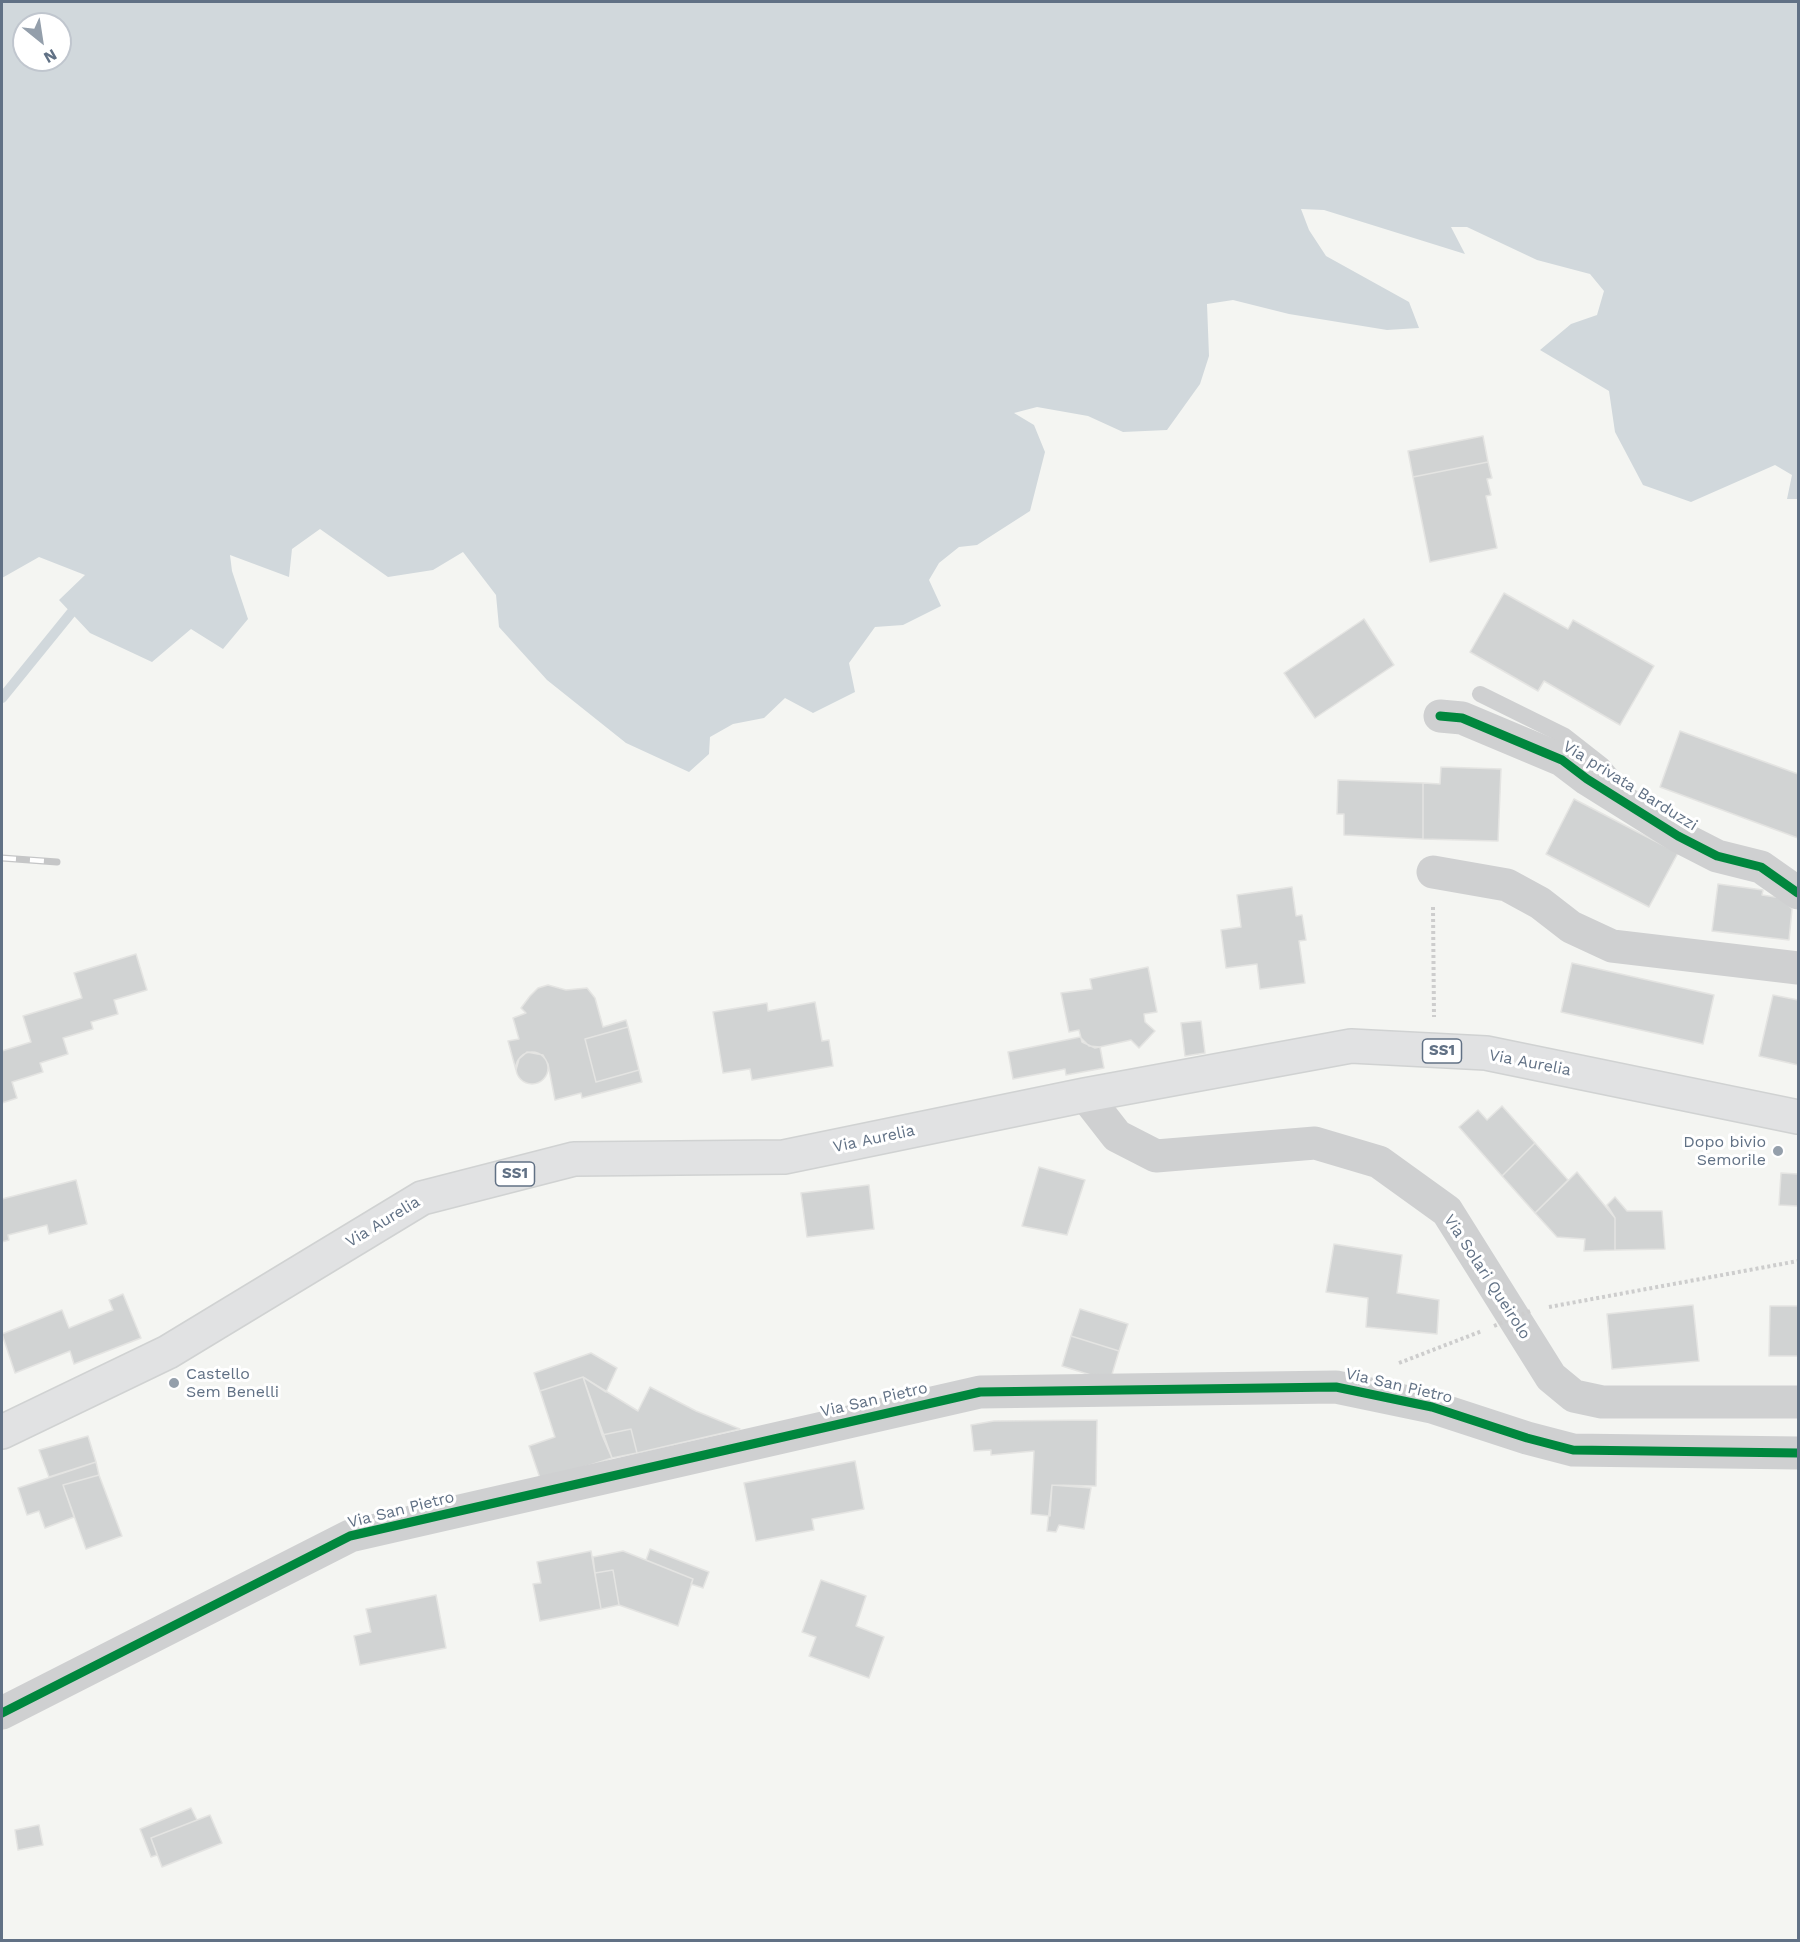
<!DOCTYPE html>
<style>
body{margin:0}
#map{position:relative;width:1800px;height:1942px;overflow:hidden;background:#f4f5f2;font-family:"Work Sans",sans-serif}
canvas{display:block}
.frame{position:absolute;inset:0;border:3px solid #617185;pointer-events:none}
.north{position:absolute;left:12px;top:12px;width:60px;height:60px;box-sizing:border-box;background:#fff;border:2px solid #c0c6ce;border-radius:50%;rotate:150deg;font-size:16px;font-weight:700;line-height:24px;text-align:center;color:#617185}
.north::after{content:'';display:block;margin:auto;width:21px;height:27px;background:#949fab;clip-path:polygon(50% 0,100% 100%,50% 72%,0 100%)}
</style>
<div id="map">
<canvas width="1800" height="1942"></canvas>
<div class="frame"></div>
<div class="north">N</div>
</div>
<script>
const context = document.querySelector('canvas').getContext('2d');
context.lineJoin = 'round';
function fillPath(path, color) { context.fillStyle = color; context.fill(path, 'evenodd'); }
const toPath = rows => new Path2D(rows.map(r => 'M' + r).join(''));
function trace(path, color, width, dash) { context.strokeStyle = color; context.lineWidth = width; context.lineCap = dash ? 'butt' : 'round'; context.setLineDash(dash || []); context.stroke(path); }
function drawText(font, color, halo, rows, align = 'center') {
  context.font = font + ' "Work Sans",sans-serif'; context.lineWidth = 6; context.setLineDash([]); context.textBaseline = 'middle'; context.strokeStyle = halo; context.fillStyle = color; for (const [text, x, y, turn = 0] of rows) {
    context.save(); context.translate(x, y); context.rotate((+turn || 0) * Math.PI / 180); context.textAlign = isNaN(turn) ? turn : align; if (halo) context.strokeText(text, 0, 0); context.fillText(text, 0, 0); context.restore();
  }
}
const water = toPath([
 [2,2,1798,2,1798,499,1787,499,1792,475,1775,465,1691,502,1643,485,1615,432,1609,391,1540,350,1571,324,1597,315,1604,291,1590,274,1537,260,1467,227,1451,227,1465,254,1324,210,1301,209,1309,230,1326,256,1409,302,1419,328,1387,330,1289,314,1233,300,1207,304,1209,356,1200,384,1167,430,1123,432,1088,416,1037,407,1014,413,1034,425,1045,452,1030,511,977,545,959,547,939,563,929,580,941,606,903,625,875,627,849,663,855,692,813,713,785,698,764,718,733,724,710,737,709,754,689,772,626,743,547,680,499,627,496,595,463,552,433,570,388,577,320,529,292,549,289,577,230,555,232,571,248,619,223,649,191,629,152,662,90,633,59,600,85,575,39,557,2,578],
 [24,24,60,24,60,60,24,60]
]);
const stream = toPath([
 [2,698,71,613]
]);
const building = toPath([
 [1483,436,1488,462,1413,477,1408,451,1483,436],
 [1488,462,1492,478,1487,479,1491,495,1486,496,1497,548,1430,562,1413,477,1488,462],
 [1504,593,1568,629,1573,620,1654,666,1620,725,1544,681,1538,691,1470,652,1504,593],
 [1364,619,1394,665,1315,718,1284,673,1364,619],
 [1680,731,1798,774,1798,838,1660,787,1680,731],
 [1441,767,1501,769,1498,841,1423,839,1423,783,1440,784,1441,767],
 [1338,780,1423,783,1423,839,1344,835,1344,814,1337,814,1338,780],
 [1574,799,1678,853,1649,907,1546,854,1574,799],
 [1718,884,1763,890,1762,895,1782,898,1792,909,1789,940,1712,931,1718,884],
 [1292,887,1296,916,1302,915,1306,940,1299,941,1305,983,1260,989,1257,964,1226,968,1221,930,1241,927,1237,895,1292,887],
 [136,954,147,990,114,1000,118,1014,91,1022,93,1029,63,1038,68,1054,40,1063,43,1072,12,1082,17,1098,2,1103,2,1051,31,1042,23,1016,82,998,74,973,136,954],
 [1572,963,1714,995,1703,1044,1561,1012,1572,963],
 [1148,967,1157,1012,1144,1014,1145,1022,1155,1031,1139,1048,1131,1040,1095,1048,1082,1042,1079,1030,1069,1032,1061,993,1092,989,1090,979,1148,967],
 [548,985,566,990,587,988,595,998,603,1027,626,1020,628,1027,585,1039,596,1082,639,1070,642,1082,582,1098,581,1093,555,1100,548,1064,543,1055,527,1052,519,1059,516,1070,508,1041,519,1039,513,1018,526,1013,521,1008,530,996,538,988,548,985],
 [1773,995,1798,1000,1798,1065,1759,1056,1773,995],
 [815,1002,822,1041,829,1040,833,1066,752,1080,750,1069,723,1073,713,1012,767,1003,768,1011,815,1002],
 [1201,1021,1205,1053,1185,1056,1181,1023,1201,1021],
 [628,1027,639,1070,596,1082,585,1039,628,1027],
 [1080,1037,1089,1046,1100,1047,1104,1068,1066,1075,1065,1069,1013,1079,1008,1052,1080,1037],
 '516 1068a16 16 0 1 1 32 0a16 16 0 1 1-32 0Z',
 [1502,1106,1535,1143,1502,1176,1459,1127,1478,1110,1487,1120,1502,1106],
 [1535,1143,1568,1180,1535,1213,1502,1176,1535,1143],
 [1039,1167,1085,1180,1067,1235,1022,1226,1039,1167],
 [1577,1172,1615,1218,1615,1250,1584,1251,1585,1239,1557,1237,1535,1213,1577,1172],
 [1781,1173,1798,1174,1798,1206,1779,1205,1781,1173],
 [76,1180,87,1224,49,1234,47,1225,8,1235,9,1240,2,1242,2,1199,76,1180],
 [869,1185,874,1229,807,1237,801,1193,869,1185],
 [1615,1197,1627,1211,1662,1211,1665,1249,1615,1250,1615,1218,1607,1205,1615,1197],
 [1334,1244,1402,1255,1397,1293,1439,1300,1437,1334,1366,1327,1368,1298,1326,1292,1334,1244],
 [123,1294,141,1338,74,1364,70,1351,15,1373,2,1334,62,1310,69,1328,113,1310,109,1300,123,1294],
 [1693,1305,1699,1361,1612,1369,1607,1314,1693,1305],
 [1770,1306,1798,1306,1798,1356,1769,1356,1770,1306],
 [1080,1309,1128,1324,1119,1351,1071,1336,1080,1309],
 [1071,1336,1119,1351,1110,1381,1062,1366,1071,1336],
 [591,1353,617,1368,606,1392,583,1377,540,1391,534,1373,591,1353],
 [583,1377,638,1411,650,1387,696,1411,740,1429,637,1453,631,1429,602,1435,583,1377],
 [583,1377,612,1458,541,1481,529,1446,555,1437,540,1391,583,1377],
 [1097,1420,1096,1486,1052,1485,1050,1516,1031,1514,1034,1451,991,1455,991,1450,974,1451,971,1425,994,1421,1097,1420],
 [631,1429,637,1453,612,1458,602,1435,631,1429],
 [88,1436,96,1462,49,1477,39,1450,88,1436],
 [855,1461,864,1509,812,1519,814,1530,756,1541,744,1483,855,1461],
 [96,1462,99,1475,63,1485,74,1517,45,1528,39,1511,27,1515,18,1488,96,1462],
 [99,1475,122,1536,86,1549,63,1485,99,1475],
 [1052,1485,1091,1488,1084,1529,1059,1525,1056,1532,1047,1531,1052,1485],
 [650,1549,709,1572,703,1588,691,1584,693,1579,646,1560,650,1549],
 [591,1551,601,1609,540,1621,533,1584,541,1583,537,1562,591,1551],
 [623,1551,693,1579,678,1626,619,1605,613,1570,595,1573,593,1557,623,1551],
 [613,1570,619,1605,601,1609,595,1573,613,1570],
 [821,1580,866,1596,856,1626,884,1637,869,1678,809,1656,816,1637,802,1632,821,1580],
 [436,1595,446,1648,360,1665,354,1636,371,1632,366,1609,436,1595],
 [191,1808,197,1820,151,1838,157,1855,151,1857,140,1829,191,1808],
 [210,1815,222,1843,162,1867,151,1838,210,1815],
 [39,1825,43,1845,18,1850,15,1830,39,1825]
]);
const path = toPath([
 [1433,907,1434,1017],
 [1549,1307,1798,1261],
 [1399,1363,1482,1331]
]);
const service = toPath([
 [1480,694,1565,736,1602,765,1613,778,1609,793]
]);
const minor = toPath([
 [1440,716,1462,718,1562,760,1587,779,1678,836,1717,856,1761,867,1798,893],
 [1433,872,1507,885,1540,903,1571,927,1612,946,1798,968]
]);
const tertiary = toPath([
 [1085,1095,1117,1136,1156,1156,1315,1143,1379,1162,1447,1211,1551,1377,1574,1396,1602,1402,1798,1402],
 [2,1713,350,1536,980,1392,1336,1387,1432,1407,1527,1438,1573,1450,1798,1453]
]);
const primary = toPath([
 [2,1432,168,1352,422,1198,574,1159,784,1157,1085,1095,1351,1046,1486,1053,1798,1117]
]);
const rail = toPath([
 [2,858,57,862]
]);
const pathBridge = toPath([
 [1494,1326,1530,1311]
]);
const cycleway = toPath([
 [1440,716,1462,718,1562,760,1587,779,1678,836,1717,856,1761,867,1798,893],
 [2,1713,350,1536,980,1392,1336,1387,1432,1407,1527,1438,1573,1450,1798,1453]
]);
const markers = [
 [1778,1151,6,"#949fab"],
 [174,1383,6,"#949fab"]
];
const shields = [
 [1442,1051,39],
 [515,1174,39]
];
const shieldNames = [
 ["SS1",1442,1051],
 ["SS1",515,1174]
];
const streetNames = [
 ["Via privata Barduzzi",1630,786,32],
 ["Via Aurelia",1530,1063,11],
 ["Via Aurelia",874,1139,-12],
 ["Via Aurelia",383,1222,-31],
 ["Via Solari Queirolo",1487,1277,57],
 ["Via San Pietro",1399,1386,13],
 ["Via San Pietro",874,1400,-13],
 ["Via San Pietro",401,1510,-14]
];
const poiNames = [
 ["Dopo bivio",1766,1142],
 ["Semorile",1766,1160],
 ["Castello",186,1374,"left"],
 ["Sem Benelli",186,1392,"left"]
];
fillPath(water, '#d1d8dc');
trace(stream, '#d1d8dc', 10);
fillPath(building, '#d1d3d3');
trace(building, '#e4e4e2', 1.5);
trace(primary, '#d0d2d2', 36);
trace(path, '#cdcdcd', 4, [3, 3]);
trace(service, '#cfd0d1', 16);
trace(minor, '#cfd0d1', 33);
trace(tertiary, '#cfd0d1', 33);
trace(primary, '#e1e2e3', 33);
trace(rail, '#c5c6c7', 7);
trace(rail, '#fff', 4.5, [14]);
trace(pathBridge, '#cdcdcd', 4, [3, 3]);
trace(cycleway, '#00873e', 9);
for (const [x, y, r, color] of markers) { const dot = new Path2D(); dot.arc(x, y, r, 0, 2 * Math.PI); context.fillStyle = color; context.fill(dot); trace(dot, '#fff', 2); }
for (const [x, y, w] of shields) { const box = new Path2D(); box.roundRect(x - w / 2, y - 12, w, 24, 4.5); context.fillStyle = '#fff'; context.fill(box); trace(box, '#617185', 1.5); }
drawText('bold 15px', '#617185', null, shieldNames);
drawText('16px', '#617185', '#fff', streetNames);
drawText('16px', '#617185', '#fff', poiNames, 'right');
</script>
